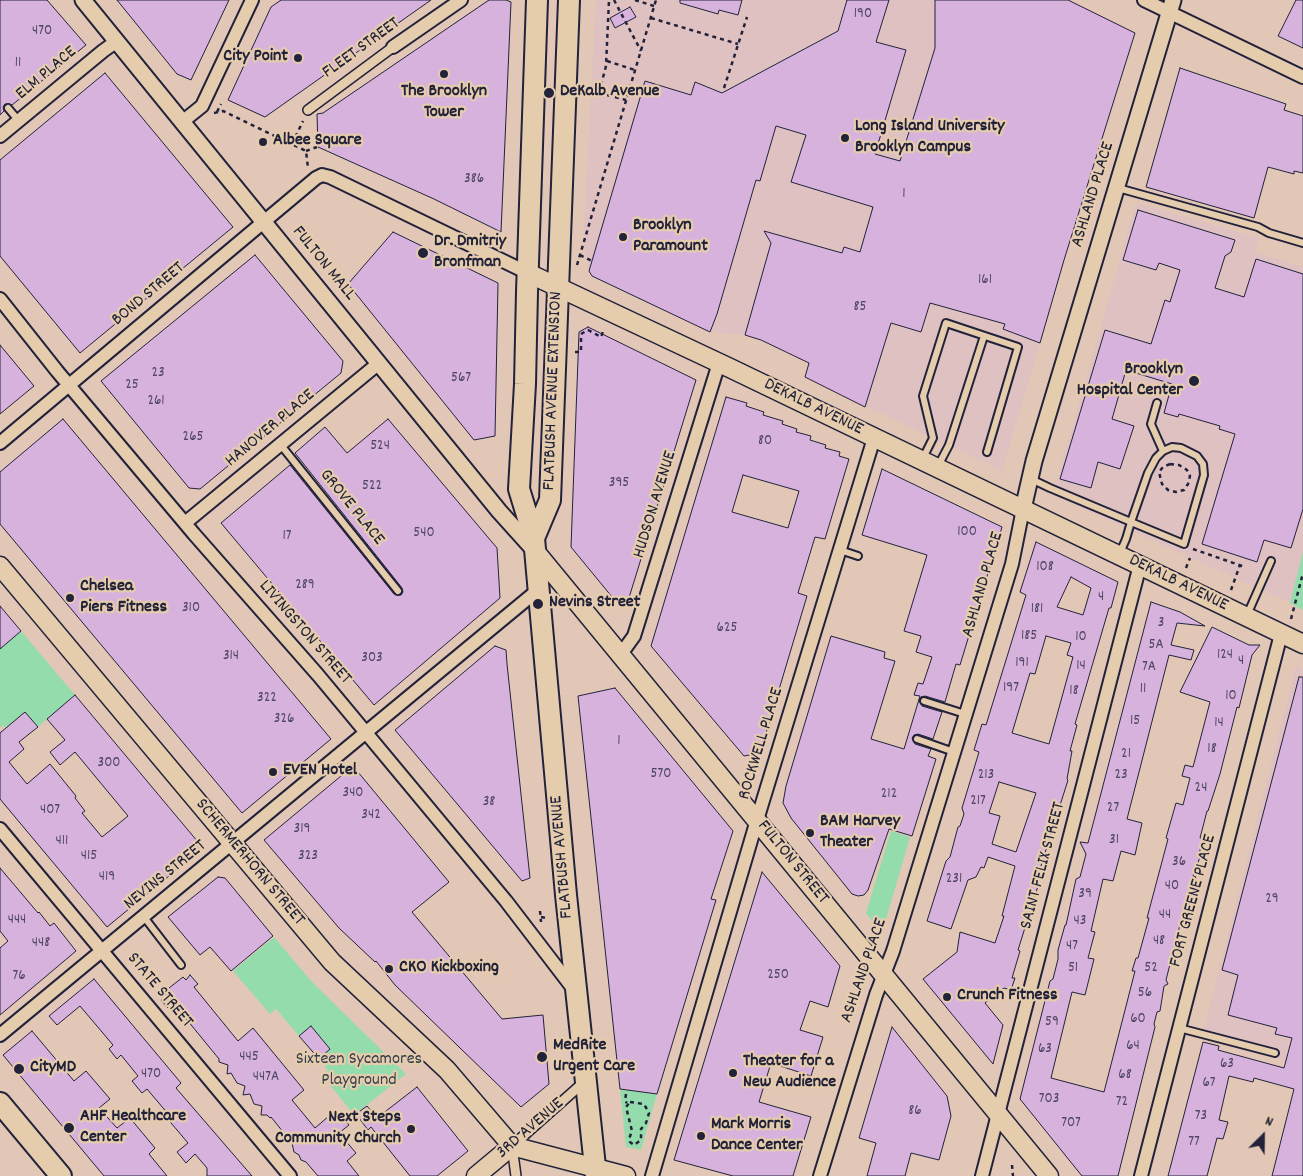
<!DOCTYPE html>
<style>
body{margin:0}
#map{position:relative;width:1303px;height:1176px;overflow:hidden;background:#e2c7b6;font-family:Dekko,sans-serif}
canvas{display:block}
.north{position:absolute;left:1238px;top:1111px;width:50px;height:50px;-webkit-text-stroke:4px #e5ccad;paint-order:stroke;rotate:23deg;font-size:14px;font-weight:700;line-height:20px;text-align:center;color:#22223b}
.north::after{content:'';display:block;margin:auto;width:18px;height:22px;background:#22223b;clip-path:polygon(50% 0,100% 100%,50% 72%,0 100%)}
</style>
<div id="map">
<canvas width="1303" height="1176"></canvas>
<div class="north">N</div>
</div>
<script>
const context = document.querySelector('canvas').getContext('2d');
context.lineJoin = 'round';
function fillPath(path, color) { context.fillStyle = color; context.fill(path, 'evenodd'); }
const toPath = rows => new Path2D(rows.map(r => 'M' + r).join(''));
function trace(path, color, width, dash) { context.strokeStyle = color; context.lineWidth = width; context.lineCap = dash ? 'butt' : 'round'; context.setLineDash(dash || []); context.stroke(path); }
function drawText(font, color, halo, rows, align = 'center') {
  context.font = font + ' Dekko,sans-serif'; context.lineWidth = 4.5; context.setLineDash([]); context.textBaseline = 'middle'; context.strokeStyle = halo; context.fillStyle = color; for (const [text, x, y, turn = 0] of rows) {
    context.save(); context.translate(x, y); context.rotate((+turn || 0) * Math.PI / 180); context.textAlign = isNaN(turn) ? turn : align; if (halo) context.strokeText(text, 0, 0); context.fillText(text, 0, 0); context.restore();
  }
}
const built = toPath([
 [596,0,1068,0,1135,33,1067,253,1002,471,805,377,813,351,811,350,808,362,761,339,745,335,710,332,592,276,589,271,583,243],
 [1136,203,1259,238,1255,252,1303,267,1303,552,1290,603,1053,495],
 [1296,665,1303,669,1303,1065,1202,1039]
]);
const green = toPath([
 [1303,552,1303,610,1290,603],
 [21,631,75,695,38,727,25,712,6,728,3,725,0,728,0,649],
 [891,831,910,837,882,933,866,913],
 [274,937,312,982,406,1074,354,1115,322,1075,328,1070,276,1009,270,1014,233,971],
 [620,1089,657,1094,641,1150,626,1147]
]);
const building = toPath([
 [0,0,47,0,86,45,12,105,5,104,3,107,4,111,0,115,0,0],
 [117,0,229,0,191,80,177,74,117,0],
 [281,0,431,0,265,117,228,100,271,7,281,0],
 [489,0,506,0,511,2,501,232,434,199,318,147,317,114,323,113,489,0],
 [680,0,742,0,738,15,719,10,718,14,680,3,680,0],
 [847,0,889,0,876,42,906,50,875,154,900,161,935,48,935,0,1068,0,1135,33,1064,260,1040,343,1003,329,1005,324,930,303,921,332,891,323,865,407,805,377,809,363,761,340,745,335,771,243,764,231,842,253,844,247,860,252,873,207,791,182,806,135,776,126,760,181,756,180,717,314,710,332,592,276,589,271,645,81,691,95,695,82,722,93,838,31,847,0],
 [1296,0,1303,0,1303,48,1278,36,1296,0],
 [630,7,636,17,615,28,610,18,630,7],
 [1180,68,1286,104,1284,110,1303,116,1303,173,1294,171,1294,174,1268,167,1254,218,1146,187,1180,68],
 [105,73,233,227,80,353,0,256,0,160,105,73],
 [1138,210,1235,240,1231,252,1225,256,1215,288,1244,297,1256,259,1303,274,1303,509,1291,548,1264,540,1257,562,1202,544,1235,434,1219,429,1220,426,1179,414,1178,417,1164,413,1172,384,1126,370,1112,419,1134,426,1120,469,1098,462,1091,488,1060,479,1105,330,1151,344,1165,300,1170,302,1180,270,1159,263,1156,270,1123,260,1138,210],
 [393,232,498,283,495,436,474,440,348,284,393,232],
 [255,255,343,361,341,373,200,489,189,488,101,381,255,255],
 [588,327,696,380,628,601,617,603,571,547,579,332,588,327],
 [0,345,34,386,0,414,0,345],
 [726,397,747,403,746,406,764,412,763,415,783,421,782,424,797,429,796,432,811,436,810,440,826,445,825,448,840,452,839,456,849,459,825,539,815,537,798,593,807,596,760,753,744,756,651,646,726,397],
 [743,475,799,491,788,528,732,512,743,475],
 [63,419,331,739,242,813,0,524,0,472,63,419],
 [388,419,497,548,500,598,374,705,221,523,290,465,394,594,401,595,403,592,402,588,295,453,325,427,347,453,388,419],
 [882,469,1002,527,960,665,956,664,945,702,925,696,921,697,919,700,922,706,942,712,933,739,918,734,914,735,912,738,915,744,931,749,928,756,936,759,912,836,889,829,868,890,864,895,858,896,852,894,791,818,783,803,786,786,831,636,885,652,884,658,895,661,871,739,904,749,920,696,914,695,918,683,923,684,932,657,916,652,921,636,904,631,927,555,862,535,882,469],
 [1036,542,1118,582,1111,608,1109,608,1075,724,1077,725,1070,751,1072,751,1067,779,1068,780,1035,885,1038,886,1018,950,1020,951,1012,978,1015,978,1011,990,1004,988,985,1003,1003,1025,993,1064,923,979,957,952,960,932,995,943,1004,916,1002,916,1015,866,988,857,984,868,981,867,976,877,968,880,951,929,927,921,946,861,950,857,958,827,960,826,964,814,962,808,979,752,974,750,982,724,986,725,1026,595,1020,592,1036,542],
 [1071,577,1091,588,1083,615,1057,607,1071,577],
 [1046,636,1071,643,1067,655,1073,657,1049,744,1012,733,1030,673,1035,674,1046,636],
 [999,782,1036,793,1016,852,992,844,1000,816,989,813,999,782],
 [1151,602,1180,612,1205,626,1177,623,1171,645,1194,650,1191,660,1169,655,1127,819,1142,823,1135,855,1121,851,1113,881,1103,879,1091,931,1095,932,1088,958,1094,959,1085,995,1072,992,1051,1078,1104,1092,1135,971,1132,971,1136,958,1138,958,1149,918,1147,918,1168,839,1166,838,1176,803,1183,805,1190,778,1182,776,1185,765,1193,767,1210,702,1180,692,1212,627,1249,645,1260,645,1252,655,1239,708,1237,707,1220,774,1208,811,1207,811,1200,838,1203,839,1199,854,1200,857,1193,876,1196,877,1191,883,1186,901,1166,980,1168,984,1164,986,1160,1011,1157,1012,1154,1024,1155,1027,1118,1176,1082,1176,1020,1099,1050,981,1053,979,1058,959,1058,950,1065,925,1066,925,1076,879,1080,877,1086,854,1080,842,1088,843,1151,602],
 [0,606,21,631,0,649,0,606],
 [495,646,506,650,507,664,530,878,522,881,395,730,495,646],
 [1299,677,1303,677,1303,1176,1272,1176,1294,1089,1254,1078,1253,1082,1229,1076,1219,1120,1228,1122,1223,1139,1217,1138,1207,1176,1168,1176,1203,1042,1219,1046,1218,1050,1284,1068,1292,1038,1275,1034,1277,1028,1228,1015,1238,975,1222,970,1299,677],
 [615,688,733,831,711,899,716,900,657,1094,620,1089,578,696,615,688],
 [75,695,203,848,107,927,0,799,0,733,25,712,38,727,19,742,24,749,9,762,27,784,50,764,76,796,75,798,85,811,82,813,102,837,128,816,75,752,60,765,50,752,65,740,47,719,75,695],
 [353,766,449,882,412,912,502,1019,543,1015,549,1084,521,1107,395,985,376,961,375,962,339,928,264,840,353,766],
 [0,868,38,913,39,912,50,926,54,923,76,951,0,1015,0,948,8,941,0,931,0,868],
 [762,872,840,966,828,1007,810,1001,800,1030,823,1037,811,1076,771,1063,759,1102,811,1117,793,1176,733,1176,674,1160,762,872],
 [218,877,225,878,273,936,231,971,210,947,200,955,168,917,218,877],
 [190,975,198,984,194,987,238,1041,253,1028,304,1090,292,1100,315,1128,336,1110,349,1125,339,1133,356,1153,347,1161,359,1176,318,1176,306,1162,301,1160,299,1155,294,1152,292,1143,271,1117,270,1118,267,1115,261,1115,262,1106,254,1104,250,1094,243,1095,245,1086,237,1083,231,1073,227,1074,228,1065,219,1062,219,1059,174,1004,168,1008,161,1000,167,996,164,992,183,977,186,980,190,975],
 [94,979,181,1083,176,1088,252,1176,207,1176,207,1168,195,1154,186,1163,177,1152,188,1143,166,1117,169,1115,147,1089,142,1093,132,1081,138,1076,121,1055,117,1059,109,1049,113,1045,80,1006,57,1025,49,1016,94,979],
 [311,1026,330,1049,319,1059,299,1036,311,1026],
 [892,1027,947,1096,951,1116,939,1160,911,1153,905,1176,867,1176,876,1143,859,1138,892,1027],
 [32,1031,74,1081,86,1071,110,1099,99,1108,117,1128,130,1118,155,1148,149,1154,167,1176,104,1176,3,1055,32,1031],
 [417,1087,468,1151,437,1176,410,1176,371,1127,368,1130,356,1114,367,1106,377,1118,417,1087]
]);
const path = toPath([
 [614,0,641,51],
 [635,0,654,6],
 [651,18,738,44],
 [607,61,635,70],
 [724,88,747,17],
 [584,89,626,100],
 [599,93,606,66,609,0],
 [217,112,221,104],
 [214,113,223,111,306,151,308,168],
 [292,144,303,121],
 [306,151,317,147],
 [580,255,592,261],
 [577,265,656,0],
 [575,352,581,352,581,334,588,330,601,337,604,329],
 [1170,464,1179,465,1187,470,1190,476,1188,484,1184,490,1176,492,1168,490,1162,484,1159,472,1163,467,1170,464],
 [1193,549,1245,567],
 [1186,568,1190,558],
 [1231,590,1240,565],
 [1291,619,1303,573],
 [540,911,541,922],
 [541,917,547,918],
 [626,1094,625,1101,627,1103],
 [630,1102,644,1104,649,1113,646,1123,641,1129,641,1140,634,1145,630,1142,629,1139,632,1131,626,1107,630,1102],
 [1012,1165,1013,1176]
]);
const service = toPath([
 [8,108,18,120],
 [1118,188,1258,227,1269,233,1303,243],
 [1157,403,1151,424,1163,451],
 [280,444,398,591],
 [922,460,933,438,923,396,946,323,1018,347,987,452],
 [938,466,949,445,984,336],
 [1031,479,1050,488,1131,522,1184,544,1204,475,1203,464,1197,456,1181,448,1172,447,1163,451,1156,458,1148,473,1131,522,1126,539,1119,555],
 [840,550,858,556],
 [1247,615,1271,561],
 [924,701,965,714],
 [917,739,954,752],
 [144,917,181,965],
 [1179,1028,1275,1053]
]);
const pedestrian = toPath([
 [308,110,393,47],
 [516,1176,512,1146,584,1082]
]);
const minor = toPath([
 [1144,0,1303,77],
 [393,47,461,0],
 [182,122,202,106,252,0],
 [0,136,103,51,117,41],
 [0,299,57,371,194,534,318,675,506,901,575,991],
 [0,443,316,178,322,175,330,177,528,273],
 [185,523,379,363],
 [621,654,634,636,719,363],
 [0,829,290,1176],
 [0,1035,538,590],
 [652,1176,757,820,874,438],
 [820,1176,876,995,893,951,1012,564,1023,509],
 [982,1176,1140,565],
 [1141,1176,1281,634]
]);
const tertiary = toPath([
 [83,0,499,511,535,551],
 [1023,509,1034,461,1173,0]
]);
const secondary = toPath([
 [528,273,732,369,1303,644],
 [535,551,1049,1176],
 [0,566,332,962,447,1070,512,1146],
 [512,1146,626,1176],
 [476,1176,512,1146]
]);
const primary = toPath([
 [537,0,527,292,525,384,519,489,534,538,566,895,596,1176],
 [534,538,550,500,569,0],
 [0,1103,61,1176]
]);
const markers = [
 [298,58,5,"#22223b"],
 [444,74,5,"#22223b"],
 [549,93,6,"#22223b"],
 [845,138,5,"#22223b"],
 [263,142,5,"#22223b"],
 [623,237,5,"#22223b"],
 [423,253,6,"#22223b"],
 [1194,381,6,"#22223b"],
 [70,598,5,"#22223b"],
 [538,604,6,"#22223b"],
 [273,772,5,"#22223b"],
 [810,833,5,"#22223b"],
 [389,969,5,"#22223b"],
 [947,997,5,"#22223b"],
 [542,1057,6,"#22223b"],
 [19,1069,6,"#22223b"],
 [733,1073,5,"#22223b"],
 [69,1128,6,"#22223b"],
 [411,1129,5,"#22223b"],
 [701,1136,5,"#22223b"]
];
const numberNames = [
 ["190",863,15],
 ["470",42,32],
 ["11",18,64],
 ["386",474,180],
 ["1",904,195],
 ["161",985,281],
 ["85",860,308],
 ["23",158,374],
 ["567",461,379],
 ["25",132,386],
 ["261",156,402],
 ["265",193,438],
 ["80",765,442],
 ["524",380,447],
 ["395",619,484],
 ["522",372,487],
 ["100",967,533],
 ["540",424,534],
 ["17",287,537],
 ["108",1045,568],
 ["289",305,586],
 ["4",1101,598],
 ["310",191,609],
 ["181",1037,610],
 ["3",1161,624],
 ["625",727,629],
 ["185",1029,637],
 ["10",1081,638],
 ["5A",1156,646],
 ["124",1225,656],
 ["314",231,657],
 ["303",372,659],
 ["4",1241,662],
 ["191",1022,664],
 ["14",1081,667],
 ["7A",1149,668],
 ["197",1011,689],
 ["11",1143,690],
 ["18",1074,692],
 ["10",1231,697],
 ["322",267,699],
 ["326",284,720],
 ["15",1135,722],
 ["14",1219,724],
 ["1",619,742],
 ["18",1212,750],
 ["21",1126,755],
 ["300",109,764],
 ["570",661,775],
 ["213",986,776],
 ["23",1121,776],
 ["24",1201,789],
 ["340",353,794],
 ["212",889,795],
 ["217",978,802],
 ["38",489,803],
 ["27",1113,809],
 ["407",50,811],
 ["342",371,816],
 ["319",302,830],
 ["31",1114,841],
 ["411",62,842],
 ["415",89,857],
 ["323",308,857],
 ["36",1179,863],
 ["419",107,878],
 ["231",954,880],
 ["40",1172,887],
 ["39",1085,895],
 ["29",1272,900],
 ["44",1165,916],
 ["444",17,921],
 ["43",1080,922],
 ["48",1159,942],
 ["448",41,944],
 ["47",1072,947],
 ["51",1073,969],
 ["52",1151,969],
 ["250",778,976],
 ["76",19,977],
 ["56",1145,994],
 ["60",1138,1020],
 ["59",1052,1023],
 ["64",1133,1047],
 ["63",1045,1050],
 ["445",249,1058],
 ["63",1227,1065],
 ["470",151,1075],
 ["68",1125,1076],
 ["447A",266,1078],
 ["67",1209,1084],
 ["703",1049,1100],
 ["72",1122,1103],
 ["86",915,1112],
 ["73",1201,1117],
 ["707",1071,1124],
 ["77",1194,1143]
];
const streetNames = [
 ["FLEET STREET",362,49,-36],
 ["ELM PLACE",47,74,-40],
 ["ASHLAND PLACE",1094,195,-73],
 ["FULTON MALL",323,264,51],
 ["BOND STREET",149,295,-40],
 ["FLATBUSH AVENUE EXTENSION",554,391,-88],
 ["DEKALB AVENUE",813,408,26],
 ["HANOVER PLACE",271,429,-40],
 ["HUDSON AVENUE",656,505,-73],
 ["GROVE PLACE",351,508,51],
 ["DEKALB AVENUE",1178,584,26],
 ["ASHLAND PLACE",984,585,-74],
 ["LIVINGSTON STREET",304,633,49],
 ["ROCKWELL PLACE",762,744,-73],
 ["FLATBUSH AVENUE",563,857,-95],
 ["SCHERMERHORN STREET",249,863,50],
 ["FULTON STREET",792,863,51],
 ["SAINT FELIX STREET",1044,866,-75],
 ["NEVINS STREET",166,876,-39],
 ["FORT GREENE PLACE",1194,901,-75],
 ["ASHLAND PLACE",865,971,-71],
 ["STATE STREET",159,991,50],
 ["3RD AVENUE",531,1129,-41]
];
const poiNames = [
 ["City Point",288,58,"right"],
 ["The Brooklyn",444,93,"center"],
 ["Tower",444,114,"center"],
 ["DeKalb Avenue",560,93],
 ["Long Island University",855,128],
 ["Brooklyn Campus",855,149],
 ["Albee Square",273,142],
 ["Brooklyn",633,227],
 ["Paramount",633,248],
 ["Dr. Dmitriy",434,243],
 ["Bronfman",434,264],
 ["Brooklyn",1183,371,"right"],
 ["Hospital Center",1183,392,"right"],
 ["Chelsea",80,588],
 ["Piers Fitness",80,609],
 ["Nevins Street",549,604],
 ["EVEN Hotel",283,772],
 ["BAM Harvey",820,823],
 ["Theater",820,844],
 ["CKO Kickboxing",399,969],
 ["Crunch Fitness",957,997],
 ["MedRite",553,1047],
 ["Urgent Care",553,1068],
 ["Theater for a",743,1063],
 ["New Audience",743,1084],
 ["CityMD",30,1069],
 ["AHF Healthcare",80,1118],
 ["Center",80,1139],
 ["Next Steps",401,1119,"right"],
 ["Community Church",401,1140,"right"],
 ["Mark Morris",711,1126],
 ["Dance Center",711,1147]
];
const parkNames = [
 ["Sixteen Sycamores",359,1061],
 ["Playground",359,1082]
];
fillPath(built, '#dfc1c1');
fillPath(green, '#94dcab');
fillPath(building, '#d7b2dc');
trace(building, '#22223b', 1);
trace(service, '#22223b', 10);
trace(pedestrian, '#22223b', 12);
trace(minor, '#22223b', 16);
trace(tertiary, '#22223b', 19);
trace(secondary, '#22223b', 21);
trace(primary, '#22223b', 24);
trace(path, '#22223b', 2.5, [4, 4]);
trace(service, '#e5ccad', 6);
trace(pedestrian, '#e5ccad', 9);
trace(minor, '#e5ccad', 12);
trace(tertiary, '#e5ccad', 15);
trace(secondary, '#e5ccad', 18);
trace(primary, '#e5ccad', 20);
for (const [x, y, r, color] of markers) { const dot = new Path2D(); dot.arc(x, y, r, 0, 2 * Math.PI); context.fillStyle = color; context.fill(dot); trace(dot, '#e5ccad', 2); }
drawText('15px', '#4f4663', null, numberNames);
drawText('18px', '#22223b', '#e5ccad', streetNames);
drawText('bold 18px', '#22223b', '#e5ccad', poiNames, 'left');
drawText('18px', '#333e4c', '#e5ccad', parkNames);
</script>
